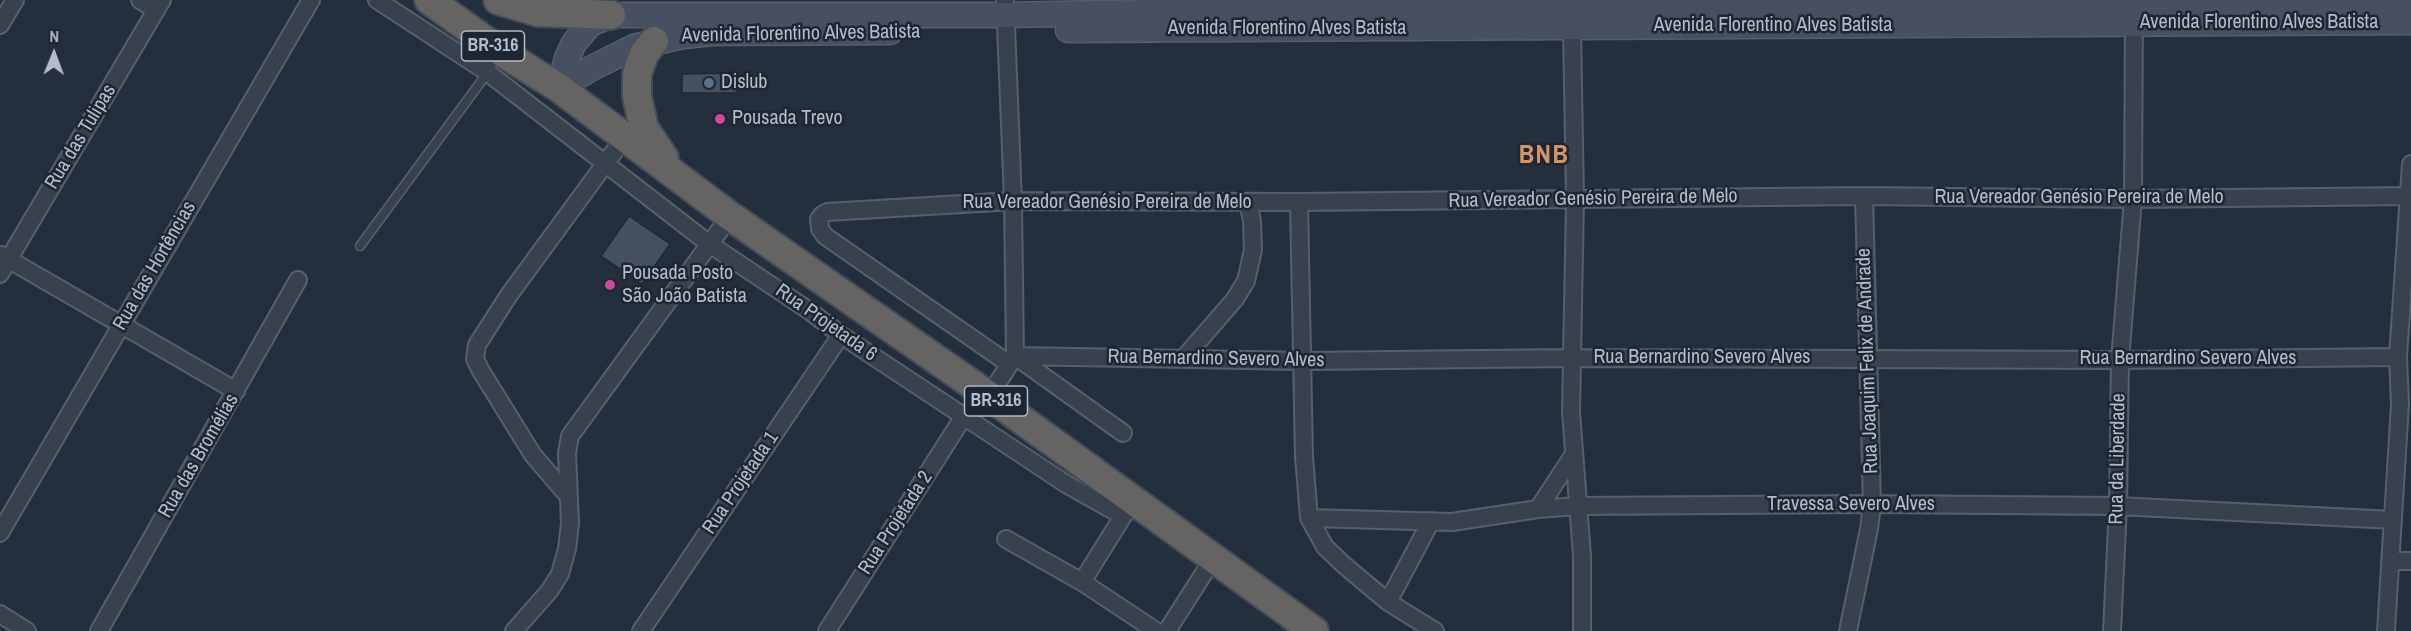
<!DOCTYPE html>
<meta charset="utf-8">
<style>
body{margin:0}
#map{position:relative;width:2411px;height:631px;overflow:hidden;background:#242f3e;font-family:"Archivo Narrow",sans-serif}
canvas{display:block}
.north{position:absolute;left:24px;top:24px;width:60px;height:60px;-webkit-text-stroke:4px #1d2633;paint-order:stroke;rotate:1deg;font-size:16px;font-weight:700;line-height:24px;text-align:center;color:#b4bcc9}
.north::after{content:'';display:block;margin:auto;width:21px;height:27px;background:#b4bcc9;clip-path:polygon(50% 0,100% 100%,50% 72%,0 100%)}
</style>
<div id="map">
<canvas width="2411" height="631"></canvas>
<div class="north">N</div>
</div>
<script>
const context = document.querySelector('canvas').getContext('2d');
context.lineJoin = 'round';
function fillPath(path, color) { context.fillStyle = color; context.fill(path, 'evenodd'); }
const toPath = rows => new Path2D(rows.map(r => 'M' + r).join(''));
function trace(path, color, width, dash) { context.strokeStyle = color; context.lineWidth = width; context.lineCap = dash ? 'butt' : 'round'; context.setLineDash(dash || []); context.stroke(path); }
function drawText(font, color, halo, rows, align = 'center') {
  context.font = font + ' "Archivo Narrow",sans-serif'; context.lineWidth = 5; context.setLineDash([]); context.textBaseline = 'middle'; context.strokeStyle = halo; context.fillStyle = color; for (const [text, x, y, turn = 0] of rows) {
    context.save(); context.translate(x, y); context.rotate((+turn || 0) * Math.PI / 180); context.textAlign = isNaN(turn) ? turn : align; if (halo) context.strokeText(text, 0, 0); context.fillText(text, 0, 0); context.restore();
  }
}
const building = toPath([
 [737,73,737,93,682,93,682,74,737,73],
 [629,216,670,244,642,284,601,256,629,216]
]);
const service = toPath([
 [360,246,480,83,498,54]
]);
const minor = toPath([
 [140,0,156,10],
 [377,0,487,72,708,243,811,312,841,335,1066,484,1123,516,1134,501],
 [1005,0,1013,201,1015,356,1123,433],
 [0,25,15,0],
 [1572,27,1575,200,1571,412,1582,556,1582,631],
 [1299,202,1304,457,1309,518,1325,547,1344,565,1388,602,1435,631],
 [1,255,236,391],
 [0,274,162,0],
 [1183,359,1235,299,1246,281,1253,250,1252,221,1248,202],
 [1009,364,825,236,820,229,819,219,822,215,827,212,1013,201,1299,202,1864,196,2133,199,2411,196],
 [989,396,1015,356,1303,361,1571,358,2120,360,2398,357],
 [569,497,533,455,481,371,475,359,477,345,509,295,624,138],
 [1538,509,1574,454],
 [1309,518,1452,522,1538,509,1578,506,1872,504,2118,506,2393,520],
 [0,533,311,0],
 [1006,539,1082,582,1156,631],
 [2390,561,2411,561],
 [1082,582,1123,516],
 [1388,602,1431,521],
 [0,614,27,631],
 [99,631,298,280],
 [514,631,550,590,560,574,567,549,570,523,567,453,570,436,730,216],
 [641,631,841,335],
 [827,631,964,416],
 [1167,631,1213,559],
 [1848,631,1869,529,1872,504,1864,196],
 [2112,631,2118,506,2120,360,2133,199,2134,13],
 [2386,631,2400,404,2398,357,2411,164]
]);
const secondary = toPath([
 [1068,30,2411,22],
 [559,88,567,58,574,43,590,24,611,15,1006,15,1207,11,2411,2],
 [559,88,590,69,634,47,683,36,712,33,890,32]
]);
const trunk = toPath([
 [429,0,500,51,559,88,730,216,989,396,1314,631],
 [498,0,538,12,611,15],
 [654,41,644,54,637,74,637,96,644,128,664,158]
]);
const markers = [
 [709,83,6,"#5c6f8a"],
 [720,119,6,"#d1479c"],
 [610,285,6,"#d1479c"]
];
const shields = [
 [493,46,63],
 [996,401,63]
];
const shieldNames = [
 ["BR-316",493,46],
 ["BR-316",996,401]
];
const streetNames = [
 ["Avenida Florentino Alves Batista",2259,23],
 ["Avenida Florentino Alves Batista",1773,26],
 ["Avenida Florentino Alves Batista",1287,29],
 ["Avenida Florentino Alves Batista",801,34,-1],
 ["Rua das Tulipas",81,137,-59],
 ["Rua Vereador Genésio Pereira de Melo",2079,198],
 ["Rua Vereador Genésio Pereira de Melo",1593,199,-1],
 ["Rua Vereador Genésio Pereira de Melo",1107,203],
 ["Rua das Hortências",155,266,-60],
 ["Rua Projetada 6",826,323,35],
 ["Rua Bernardino Severo Alves",1702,358],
 ["Rua Bernardino Severo Alves",1216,359,1],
 ["Rua Bernardino Severo Alves",2188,359],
 ["Rua Joaquim Felix de Andrade",1868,361,-92],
 ["Rua das Bromélias",199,456,-60],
 ["Rua da Liberdade",2118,459,-89],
 ["Rua Projetada 1",741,483,-56],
 ["Travessa Severo Alves",1851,505],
 ["Rua Projetada 2",896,523,-57]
];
const poiNames = [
 ["Dislub",721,83],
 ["Pousada Trevo",732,119],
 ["Pousada Posto",622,274],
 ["São João Batista",622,297]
];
const districtNames = [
 ["BNB",1544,156]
];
fillPath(building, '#455162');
trace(building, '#1f2835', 1.5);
trace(service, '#565f6c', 11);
trace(minor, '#565f6c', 20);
trace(secondary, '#565f6c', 27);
trace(trunk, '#434c59', 32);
trace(service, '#38414e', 8);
trace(minor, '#38414e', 16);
trace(secondary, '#465061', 24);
trace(trunk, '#656462', 28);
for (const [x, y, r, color] of markers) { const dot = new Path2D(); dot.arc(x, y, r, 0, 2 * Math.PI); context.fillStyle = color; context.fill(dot); trace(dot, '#1d2633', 2); }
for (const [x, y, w] of shields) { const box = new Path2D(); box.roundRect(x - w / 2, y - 15, w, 30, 4.5); context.fillStyle = '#1d2633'; context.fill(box); trace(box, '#b4bcc9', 1.5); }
drawText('bold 18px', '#b4bcc9', null, shieldNames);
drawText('20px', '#b4bcc9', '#1d2633', streetNames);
drawText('20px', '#b4bcc9', '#1d2633', poiNames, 'left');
context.letterSpacing = '1.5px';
drawText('bold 26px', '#d59563', '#1d2633', districtNames);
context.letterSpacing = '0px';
</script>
